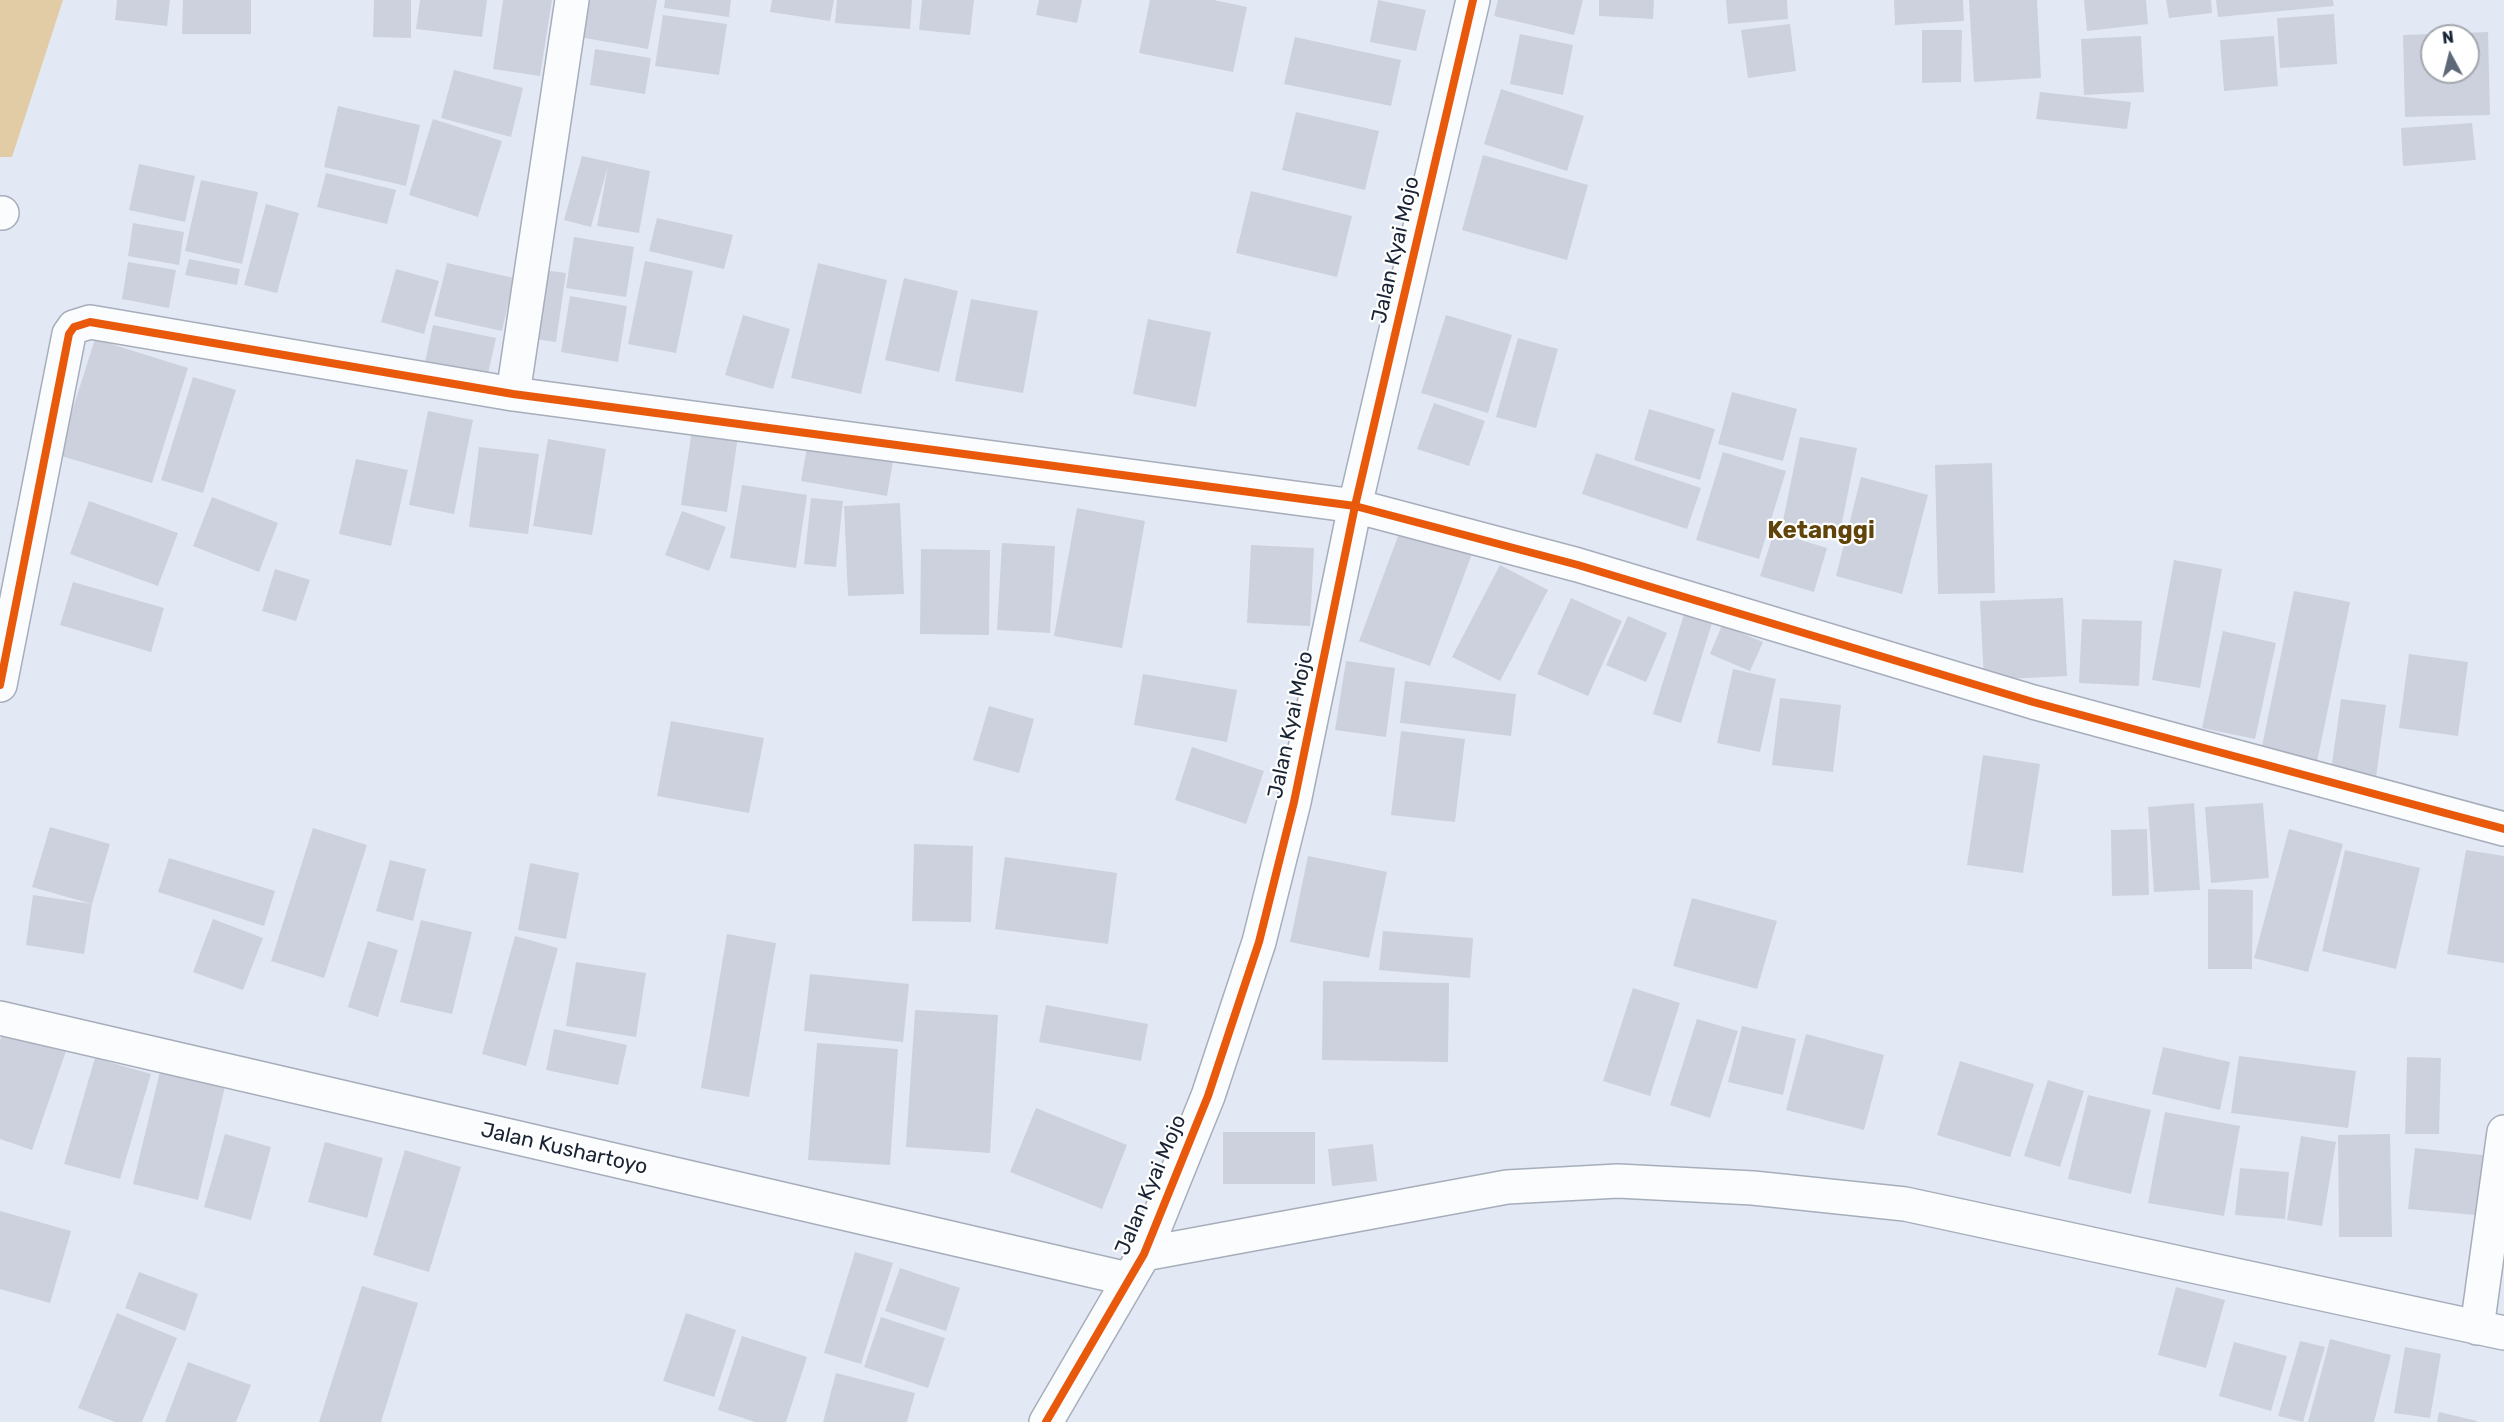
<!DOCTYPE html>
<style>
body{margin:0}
#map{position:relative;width:2504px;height:1422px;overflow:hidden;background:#e3e9f4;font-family:Rubik,sans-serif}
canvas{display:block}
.north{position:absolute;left:2420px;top:24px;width:60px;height:60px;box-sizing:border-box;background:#fff;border:2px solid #a3a7ae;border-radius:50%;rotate:353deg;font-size:16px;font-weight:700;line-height:24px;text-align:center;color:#182334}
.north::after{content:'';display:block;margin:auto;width:21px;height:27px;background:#5f6877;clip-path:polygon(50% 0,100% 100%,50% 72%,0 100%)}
</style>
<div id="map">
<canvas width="2504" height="1422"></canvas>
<div class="north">N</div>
</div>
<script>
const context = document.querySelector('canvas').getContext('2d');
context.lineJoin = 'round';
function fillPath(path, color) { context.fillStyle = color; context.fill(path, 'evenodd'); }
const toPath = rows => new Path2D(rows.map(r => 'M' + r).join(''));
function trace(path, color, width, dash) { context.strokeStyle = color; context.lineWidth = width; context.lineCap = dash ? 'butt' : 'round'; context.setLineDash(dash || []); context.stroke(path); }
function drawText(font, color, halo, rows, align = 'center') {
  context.font = font + ' Rubik,sans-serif'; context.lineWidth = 4.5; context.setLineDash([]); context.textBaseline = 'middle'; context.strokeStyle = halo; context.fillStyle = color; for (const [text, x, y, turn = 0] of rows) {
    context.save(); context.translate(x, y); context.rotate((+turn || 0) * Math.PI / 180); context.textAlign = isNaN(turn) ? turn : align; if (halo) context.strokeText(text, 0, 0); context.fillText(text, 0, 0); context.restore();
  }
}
const green = toPath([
 [0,0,63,0,12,157,0,157]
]);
const building = toPath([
 [117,0,170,0,167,26,115,20],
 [183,0,251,0,251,34,182,34],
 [374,0,411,0,411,38,373,37],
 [420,0,487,0,482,37,416,29],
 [503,0,552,0,540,76,493,69],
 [585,0,657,0,648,49,579,37],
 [665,0,731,0,729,17,664,8],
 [772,0,834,0,830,21,770,12],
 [837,0,912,0,910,29,835,23],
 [922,0,974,0,970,35,919,30],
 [1039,0,1082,0,1077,23,1036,15],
 [1150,0,1214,0,1247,7,1233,72,1139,53],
 [1378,0,1426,10,1416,51,1370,42],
 [1498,0,1583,0,1574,35,1494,16],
 [1599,0,1654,0,1653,19,1599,16],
 [1726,0,1787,0,1788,19,1728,24],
 [1894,0,1963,0,1964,21,1895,25],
 [1969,0,2037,0,2041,78,1974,82],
 [2084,0,2146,0,2148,24,2087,31],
 [2166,0,2211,0,2212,13,2169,18],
 [2216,0,2333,0,2334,6,2218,17],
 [2334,14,2337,64,2280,68,2277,18],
 [663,15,727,24,719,75,655,66],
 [1790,24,1796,71,1748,78,1741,30],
 [1922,30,1962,30,1961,82,1922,83],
 [2488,32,2490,115,2405,117,2403,35,2432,34,2432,72,2468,72,2468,36,2437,36,2437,34],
 [1520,34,1573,45,1563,95,1510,84],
 [2141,36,2144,92,2084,95,2081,39],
 [2274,36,2278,86,2224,91,2220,40],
 [1295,37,1401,60,1391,106,1284,84],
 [595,49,651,58,645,94,590,85],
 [454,70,523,88,511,137,441,118],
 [1501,89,1584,116,1567,171,1484,144],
 [2040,92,2131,102,2127,129,2036,119],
 [338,106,420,125,406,186,324,167],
 [1296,112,1379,131,1365,190,1282,170],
 [433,119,502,141,478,217,409,195],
 [2472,123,2476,160,2403,166,2401,128],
 [1483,155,1588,185,1567,260,1462,230],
 [582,156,650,171,639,233,597,226,608,166,591,227,564,220],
 [139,164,195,176,185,222,129,210],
 [326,173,396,190,387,224,317,207],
 [201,180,258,192,242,264,185,251],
 [1251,191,1352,216,1337,277,1236,253],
 [266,204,299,213,277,293,244,285],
 [657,218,733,235,724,269,649,251],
 [133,223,184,232,179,265,128,256],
 [574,237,634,247,626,297,566,288],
 [189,259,240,269,237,285,185,275],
 [645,261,693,271,676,353,628,344],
 [128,262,176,270,169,308,122,299],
 [447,263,514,278,502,331,434,316],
 [818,263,887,280,861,394,791,378],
 [396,269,439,281,424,334,381,322],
 [543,270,566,273,556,342,534,339],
 [904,278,958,291,939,372,885,360],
 [570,296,627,306,618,362,561,352],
 [971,299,1038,311,1023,393,955,381],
 [743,315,790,329,773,389,725,375],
 [1446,315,1512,335,1488,413,1421,393],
 [1148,319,1211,332,1196,407,1133,394],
 [433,325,496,338,488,374,425,362],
 [1518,338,1558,349,1536,428,1496,417],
 [95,339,188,368,152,483,58,455],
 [193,377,236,390,203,493,161,480],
 [1732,392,1797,409,1783,461,1718,444],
 [1434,403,1485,421,1469,466,1417,449],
 [1649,409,1715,429,1700,480,1634,460],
 [428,411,473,420,454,514,409,505],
 [692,429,738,436,727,512,681,505],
 [809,436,895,449,887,496,801,481],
 [1800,437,1857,448,1839,537,1782,526],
 [548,439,606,449,592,535,533,526],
 [479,447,539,454,528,534,469,527],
 [1723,452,1786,471,1759,559,1696,540],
 [1596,453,1701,488,1687,529,1582,494],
 [356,459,408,470,391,546,339,534],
 [1992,463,1995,593,1938,594,1935,465],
 [1861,477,1928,495,1902,594,1836,576],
 [742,485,807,495,796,568,730,558],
 [212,497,278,523,259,572,193,546],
 [811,498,843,501,836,567,804,564],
 [89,501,178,533,158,586,70,554],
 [900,503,904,594,848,596,844,506],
 [1077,508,1145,521,1122,648,1054,636],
 [682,511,726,527,709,571,665,555],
 [1401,528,1472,554,1430,666,1359,641],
 [1774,532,1827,548,1814,592,1760,576],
 [1002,543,1055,546,1050,633,997,630],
 [1251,545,1314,548,1310,626,1247,623],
 [921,549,990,550,989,635,920,634],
 [2174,560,2222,569,2200,688,2152,680],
 [1500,565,1548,590,1500,681,1452,657],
 [275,569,310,580,296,621,262,611],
 [73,582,164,608,151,652,60,625],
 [2294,591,2350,602,2317,762,2261,751],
 [1571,598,1622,621,1588,696,1537,674],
 [2063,598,2067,676,1984,680,1980,601],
 [1685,611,1713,620,1681,723,1653,714],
 [1628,616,1667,633,1646,682,1606,665],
 [2082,619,2142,621,2139,686,2079,683],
 [1722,625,1763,642,1750,671,1710,654],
 [2223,631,2276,643,2255,739,2202,728],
 [2409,654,2468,662,2458,736,2399,728],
 [1346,661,1395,668,1386,737,1335,730],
 [1733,669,1776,679,1760,752,1717,743],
 [1143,674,1237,690,1227,742,1134,725],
 [1405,681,1516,694,1511,736,1400,723],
 [1780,698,1841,705,1833,772,1772,765],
 [2341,699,2386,705,2376,777,2331,771],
 [989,706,1034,719,1019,773,973,760],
 [671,721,764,738,749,813,657,796],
 [1401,731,1465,739,1455,822,1391,815],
 [1192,747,1264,771,1246,824,1175,800],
 [1983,755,2040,764,2023,873,1967,865],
 [2194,803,2200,890,2154,892,2148,807],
 [2263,803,2269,878,2211,883,2205,807],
 [50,827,110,844,92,904,32,887],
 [313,828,367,845,324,978,271,961],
 [2147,829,2149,895,2112,896,2111,830],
 [2289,829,2343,844,2308,972,2254,958],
 [914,844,973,846,971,922,912,921],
 [2345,850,2420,868,2396,969,2322,951],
 [2466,850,2504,856,2504,963,2447,954],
 [1308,856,1387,872,1369,958,1290,942],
 [1005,857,1117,873,1108,944,995,929],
 [169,858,275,891,264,926,158,892],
 [390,860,426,869,413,921,376,911],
 [530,863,579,873,566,939,518,930],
 [2208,889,2253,890,2252,969,2208,969],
 [33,895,92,904,84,954,26,945],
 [1692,898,1777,921,1757,989,1673,966],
 [213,919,263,938,243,990,193,972],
 [421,920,472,932,452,1014,400,1002],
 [1383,931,1473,938,1470,978,1379,970],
 [727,934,776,943,749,1097,701,1088],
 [515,936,558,948,526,1066,482,1054],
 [368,941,398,950,378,1017,348,1007],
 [576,962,646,973,636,1037,566,1026],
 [810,974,909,984,903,1042,804,1031],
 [1323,981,1449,983,1448,1062,1322,1060],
 [1633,988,1680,1003,1650,1096,1603,1081],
 [1046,1005,1148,1024,1141,1061,1039,1042],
 [915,1010,998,1015,990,1153,906,1147],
 [1697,1019,1738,1031,1710,1118,1670,1105],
 [1742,1026,1796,1039,1783,1095,1728,1082],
 [554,1029,627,1045,618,1085,546,1070],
 [4,1030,66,1051,32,1150,0,1139,0,1040],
 [1806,1034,1884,1055,1864,1130,1786,1110],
 [817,1043,898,1049,890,1165,808,1160],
 [2163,1047,2230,1062,2220,1110,2152,1094],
 [2239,1056,2356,1071,2348,1128,2231,1113],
 [2407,1057,2441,1058,2439,1134,2405,1134],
 [95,1058,151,1074,120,1179,64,1164],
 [1960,1061,2034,1084,2010,1157,1937,1135],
 [162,1063,227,1078,198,1200,133,1184],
 [2048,1080,2084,1091,2060,1167,2024,1156],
 [2088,1095,2151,1110,2131,1194,2068,1179],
 [1036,1108,1127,1145,1102,1209,1010,1172],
 [2165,1112,2240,1126,2224,1216,2148,1203],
 [1223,1132,1315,1132,1315,1184,1223,1184],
 [225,1134,271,1147,251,1220,204,1207],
 [2390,1134,2392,1237,2339,1237,2338,1135],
 [2301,1136,2336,1142,2322,1226,2287,1220],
 [325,1142,383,1158,367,1218,308,1202],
 [1373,1144,1377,1181,1332,1186,1328,1149],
 [2415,1148,2492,1156,2487,1216,2408,1209],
 [405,1150,461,1167,429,1272,373,1255],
 [2240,1168,2289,1172,2285,1219,2235,1215],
 [0,1211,71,1231,50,1303,0,1289],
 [855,1252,893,1263,861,1364,824,1353],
 [900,1268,960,1288,946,1331,885,1311],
 [139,1272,198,1294,185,1331,125,1308],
 [362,1286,418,1303,381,1422,319,1422],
 [2176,1287,2225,1300,2206,1368,2158,1355],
 [117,1313,177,1338,142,1422,115,1422,78,1408],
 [686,1313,736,1330,714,1397,663,1381],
 [881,1317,945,1338,928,1388,864,1367],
 [742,1336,807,1357,786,1422,755,1422,718,1410],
 [2330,1339,2391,1355,2374,1422,2308,1422],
 [2300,1341,2325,1347,2303,1422,2278,1416],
 [2234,1342,2287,1356,2271,1411,2219,1396],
 [2405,1347,2441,1354,2430,1418,2394,1413],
 [188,1362,251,1385,236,1422,165,1422],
 [836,1373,915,1393,907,1422,823,1422],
 [2439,1412,2477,1421,2477,1422,2437,1422]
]);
const minor = toPath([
 [0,213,2,213],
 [513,394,572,0],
 [0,685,69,334,74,327,90,322,513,394,1355,506,1578,565,2033,702,2504,829],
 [0,1018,1128,1279],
 [1144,1254,1507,1187,1618,1181,1753,1188,1905,1204,2504,1333],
 [2477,1328,2504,1132],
 [1046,1422,1144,1254,1208,1096,1259,942,1294,802,1355,506,1473,0]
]);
const cycleway = toPath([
 [0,685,69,334,74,327,90,322,513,394,1355,506,1578,565,2033,702,2504,829],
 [1046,1422,1144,1254,1208,1096,1259,942,1294,802,1355,506,1473,0]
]);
const streetNames = [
 ["Jalan Kyai Mojo",1396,250,-77],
 ["Jalan Kyai Mojo",1291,725,-78],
 ["Jalan Kushartoyo",564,1149,13],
 ["Jalan Kyai Mojo",1151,1185,-67]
];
const quarterNames = [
 ["Ketanggi",1821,531]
];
fillPath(green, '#e2cca5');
fillPath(building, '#cdd1dd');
trace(minor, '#a6aebb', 36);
trace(minor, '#fbfcfd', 33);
trace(cycleway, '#e8590c', 8);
drawText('21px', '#182334', '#fff', streetNames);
drawText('bold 24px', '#614409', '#fff', quarterNames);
</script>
